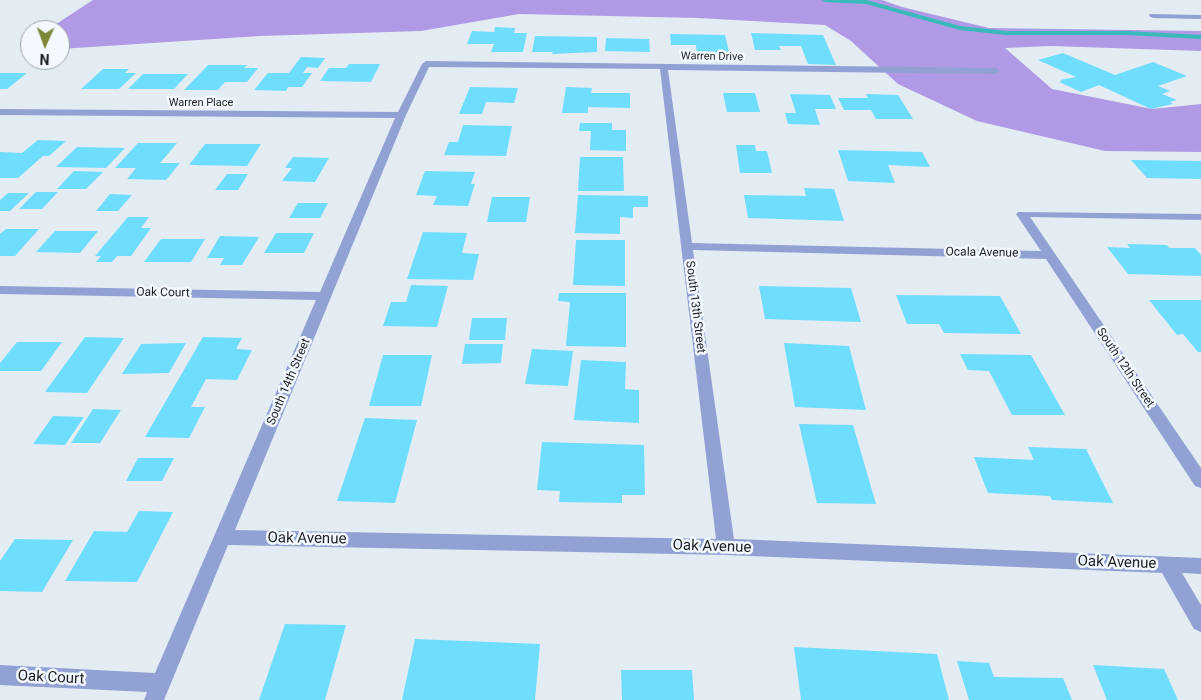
<!DOCTYPE html>
<style>
body{margin:0}
#map{position:relative;width:1201px;height:700px;overflow:hidden;background:#e4ecf3;font-family:Roboto,sans-serif}
canvas{display:block}
.north{position:absolute;left:20px;top:20px;width:50px;height:50px;box-sizing:border-box;background:#f3f9ff;border:1px solid #9da2a6;border-radius:50%;rotate:182deg;font-size:14px;font-weight:700;line-height:20px;text-align:center;color:#1c1f21}
.north::after{content:'';display:block;margin:auto;width:18px;height:22px;background:#7b8735;clip-path:polygon(50% 0,100% 100%,50% 72%,0 100%)}
</style>
<div id="map">
<canvas width="1201" height="700"></canvas>
<div class="north">N</div>
</div>
<script>
const context = document.querySelector('canvas').getContext('2d');
context.lineJoin = 'round';
function fillPath(path, color) { context.fillStyle = color; context.fill(path, 'evenodd'); }
const toPath = rows => new Path2D(rows.map(r => 'M' + r).join(''));
function drawText(font, color, halo, rows, align = 'center') {
  context.font = font + ' Roboto,sans-serif'; context.lineWidth = 5; context.setLineDash([]); context.textBaseline = 'middle'; context.strokeStyle = halo; context.fillStyle = color; for (const [text, x, y, turn = 0] of rows) {
    context.save(); context.translate(x, y); context.rotate((+turn || 0) * Math.PI / 180); context.textAlign = isNaN(turn) ? turn : align; if (halo) context.strokeText(text, 0, 0); context.fillText(text, 0, 0); context.restore();
  }
}
const forest = toPath([
 [93,0,882,0,902,7,989,28,1201,31,1201,51,1051,46,1005,48,1052,89,1152,109,1201,104,1201,152,1105,151,977,121,898,84,851,41,825,25,698,18,519,14,421,31,260,36,60,49,60,30,47,30]
]);
const stream = toPath([
 [822,0,866,0,960,26,1006,31,1127,31,1201,35,1201,39,1127,35,1006,35,960,30,866,4,825,2,822,0]
]);
const building = toPath([
 [495,27,515,28,514,33,527,33,523,52,491,52,494,44,467,44,472,31,494,32],
 [751,33,823,35,836,65,808,64,801,46,779,46,781,50,755,50],
 [670,34,725,35,730,56,697,56,696,45,671,45],
 [535,36,597,37,597,52,552,54,553,52,532,52],
 [606,38,649,39,650,52,605,51],
 [1063,53,1115,75,1153,62,1187,76,1158,86,1170,91,1162,94,1177,100,1170,102,1173,104,1151,109,1099,85,1081,92,1059,82,1062,81,1060,80,1076,77,1038,60],
 [301,57,325,58,318,68,307,67,303,73,312,73,302,87,288,87,286,91,254,90,268,73,289,73],
 [349,64,380,64,371,82,320,81,329,68,346,68],
 [208,65,247,65,244,68,258,68,247,82,225,82,218,90,184,90],
 [103,69,129,69,125,73,136,73,119,89,81,89],
 [0,73,27,73,7,89,0,89],
 [143,74,188,74,174,89,128,89],
 [470,87,518,88,514,103,486,102,482,114,459,114],
 [566,87,592,88,591,93,630,93,630,108,588,107,588,113,562,113],
 [723,93,755,93,760,112,727,112],
 [790,94,830,95,836,109,815,109,820,125,788,124,785,113,796,113],
 [866,94,898,95,913,119,876,119,871,110,844,110,838,98,868,98],
 [580,123,612,123,612,130,626,130,626,151,590,150,591,131,579,131],
 [463,125,512,126,506,156,444,155,449,142,458,142],
 [38,140,66,141,49,156,43,156,18,178,0,178,0,152,22,153],
 [138,143,177,143,160,163,180,163,166,180,127,179,136,168,115,168],
 [205,144,261,144,247,166,189,165],
 [736,145,755,145,756,151,767,151,772,173,740,173],
 [77,147,125,148,106,168,56,167],
 [838,150,922,152,930,167,888,165,895,183,848,181],
 [293,157,329,158,315,182,282,181,292,168,285,168],
 [580,157,623,157,624,191,578,191],
 [1131,160,1201,161,1201,179,1147,178],
 [74,171,103,172,86,189,57,189],
 [425,171,475,172,471,184,475,184,468,206,433,205,437,196,416,195],
 [227,174,248,174,238,190,215,190],
 [804,188,834,189,844,221,748,218,744,195,806,196],
 [36,192,58,192,42,209,19,209],
 [8,193,29,193,10,211,0,211,0,200],
 [110,194,132,195,118,211,96,211],
 [578,195,648,196,648,207,633,207,633,218,620,217,620,234,575,233],
 [492,197,530,197,526,222,487,222],
 [298,203,328,203,320,218,289,218],
 [128,217,149,217,141,228,151,228,131,256,117,256,112,262,96,262,101,256,95,256],
 [6,229,39,229,15,256,0,256,0,234],
 [55,231,98,231,80,253,36,252],
 [423,232,467,233,462,253,479,254,473,280,407,279],
 [276,233,314,233,304,253,264,253],
 [220,236,259,237,242,265,220,265,224,258,207,258],
 [161,239,205,239,191,262,144,262],
 [576,240,625,240,625,286,573,285],
 [1127,244,1167,245,1169,248,1195,248,1201,255,1201,276,1128,274,1107,247,1130,248],
 [411,285,448,286,437,327,383,326,391,302,406,302],
 [759,286,851,288,861,322,765,319],
 [559,293,626,293,626,347,566,346,570,302,558,301],
 [896,295,1000,296,1021,334,944,333,939,324,907,324],
 [1149,300,1201,300,1201,352,1198,352,1183,334,1177,335],
 [472,318,507,318,505,340,469,340],
 [85,337,124,338,87,393,45,392],
 [203,337,242,338,236,349,252,350,237,380,206,379,191,407,205,407,189,438,145,437],
 [17,342,62,342,41,371,0,371,0,363],
 [186,343,169,373,122,374,141,344],
 [784,343,849,346,866,410,795,407],
 [465,344,503,344,501,363,462,364],
 [532,349,573,351,568,386,525,384],
 [960,354,1031,355,1065,415,1012,415,989,371,968,370],
 [383,355,432,355,421,406,369,406],
 [581,360,626,362,625,389,639,390,639,423,574,420],
 [93,409,121,410,100,443,71,443],
 [53,416,84,417,65,445,33,444],
 [365,418,417,420,395,503,337,501],
 [799,424,853,425,876,504,817,503],
 [542,442,644,445,645,495,622,495,622,503,559,502,560,491,537,490],
 [1028,447,1086,449,1113,503,1052,500,1050,496,988,493,974,457,1034,460],
 [138,458,174,458,162,481,126,481],
 [139,511,173,512,137,582,65,581,94,531,127,532],
 [15,539,73,540,42,592,0,591,0,561],
 [285,624,346,625,325,700,259,700],
 [415,639,540,644,535,700,402,700],
 [794,647,937,654,949,700,801,700],
 [957,661,989,663,994,677,1063,678,1072,700,969,700],
 [1093,665,1164,669,1178,700,1107,700],
 [621,670,692,670,694,700,622,700]
]);
const service = toPath([
 [1150,14,1201,15,1201,19,1153,18,1149,16,1150,14]
]);
const minor = toPath([
 [426,61,996,68,1000,71,996,74,668,70,692,243,1041,251,1016,214,1018,212,1201,214,1201,220,1030,217,1201,468,1201,488,1195,486,1046,259,693,250,734,539,1201,558,1201,574,1182,573,1201,605,1201,632,1194,629,1162,573,726,555,228,545,164,700,144,700,147,692,0,685,0,665,155,673,316,300,0,294,0,286,320,292,395,118,0,115,0,109,398,112,422,64,426,61],
 [429,67,660,69,716,539,235,530,406,115,429,67]
]);
const farStreetnames = [
 ["Warren Drive",712,57,1],
 ["Warren Place",201,103]
];
const streetNames = [
 ["Ocala Avenue",982,253,1],
 ["Oak Court",163,293,1],
 ["South 13th Street",695,307,83],
 ["South 12th Street",1125,368,56],
 ["South 14th Street",289,382,-67]
];
const nearStreetnames = [
 ["Oak Avenue",307,539,1],
 ["Oak Avenue",712,547,2],
 ["Oak Avenue",1117,563,2],
 ["Oak Court",51,678,3]
];
fillPath(forest, '#b099e5');
fillPath(stream, '#37bab9');
fillPath(building, '#6fddfd');
fillPath(service, '#92a1d4');
fillPath(minor, '#92a1d4');
drawText('11px', '#1c1f21', '#f3f9ff', farStreetnames);
drawText('12px', '#1c1f21', '#f3f9ff', streetNames);
drawText('15px', '#1c1f21', '#f3f9ff', nearStreetnames);
</script>
